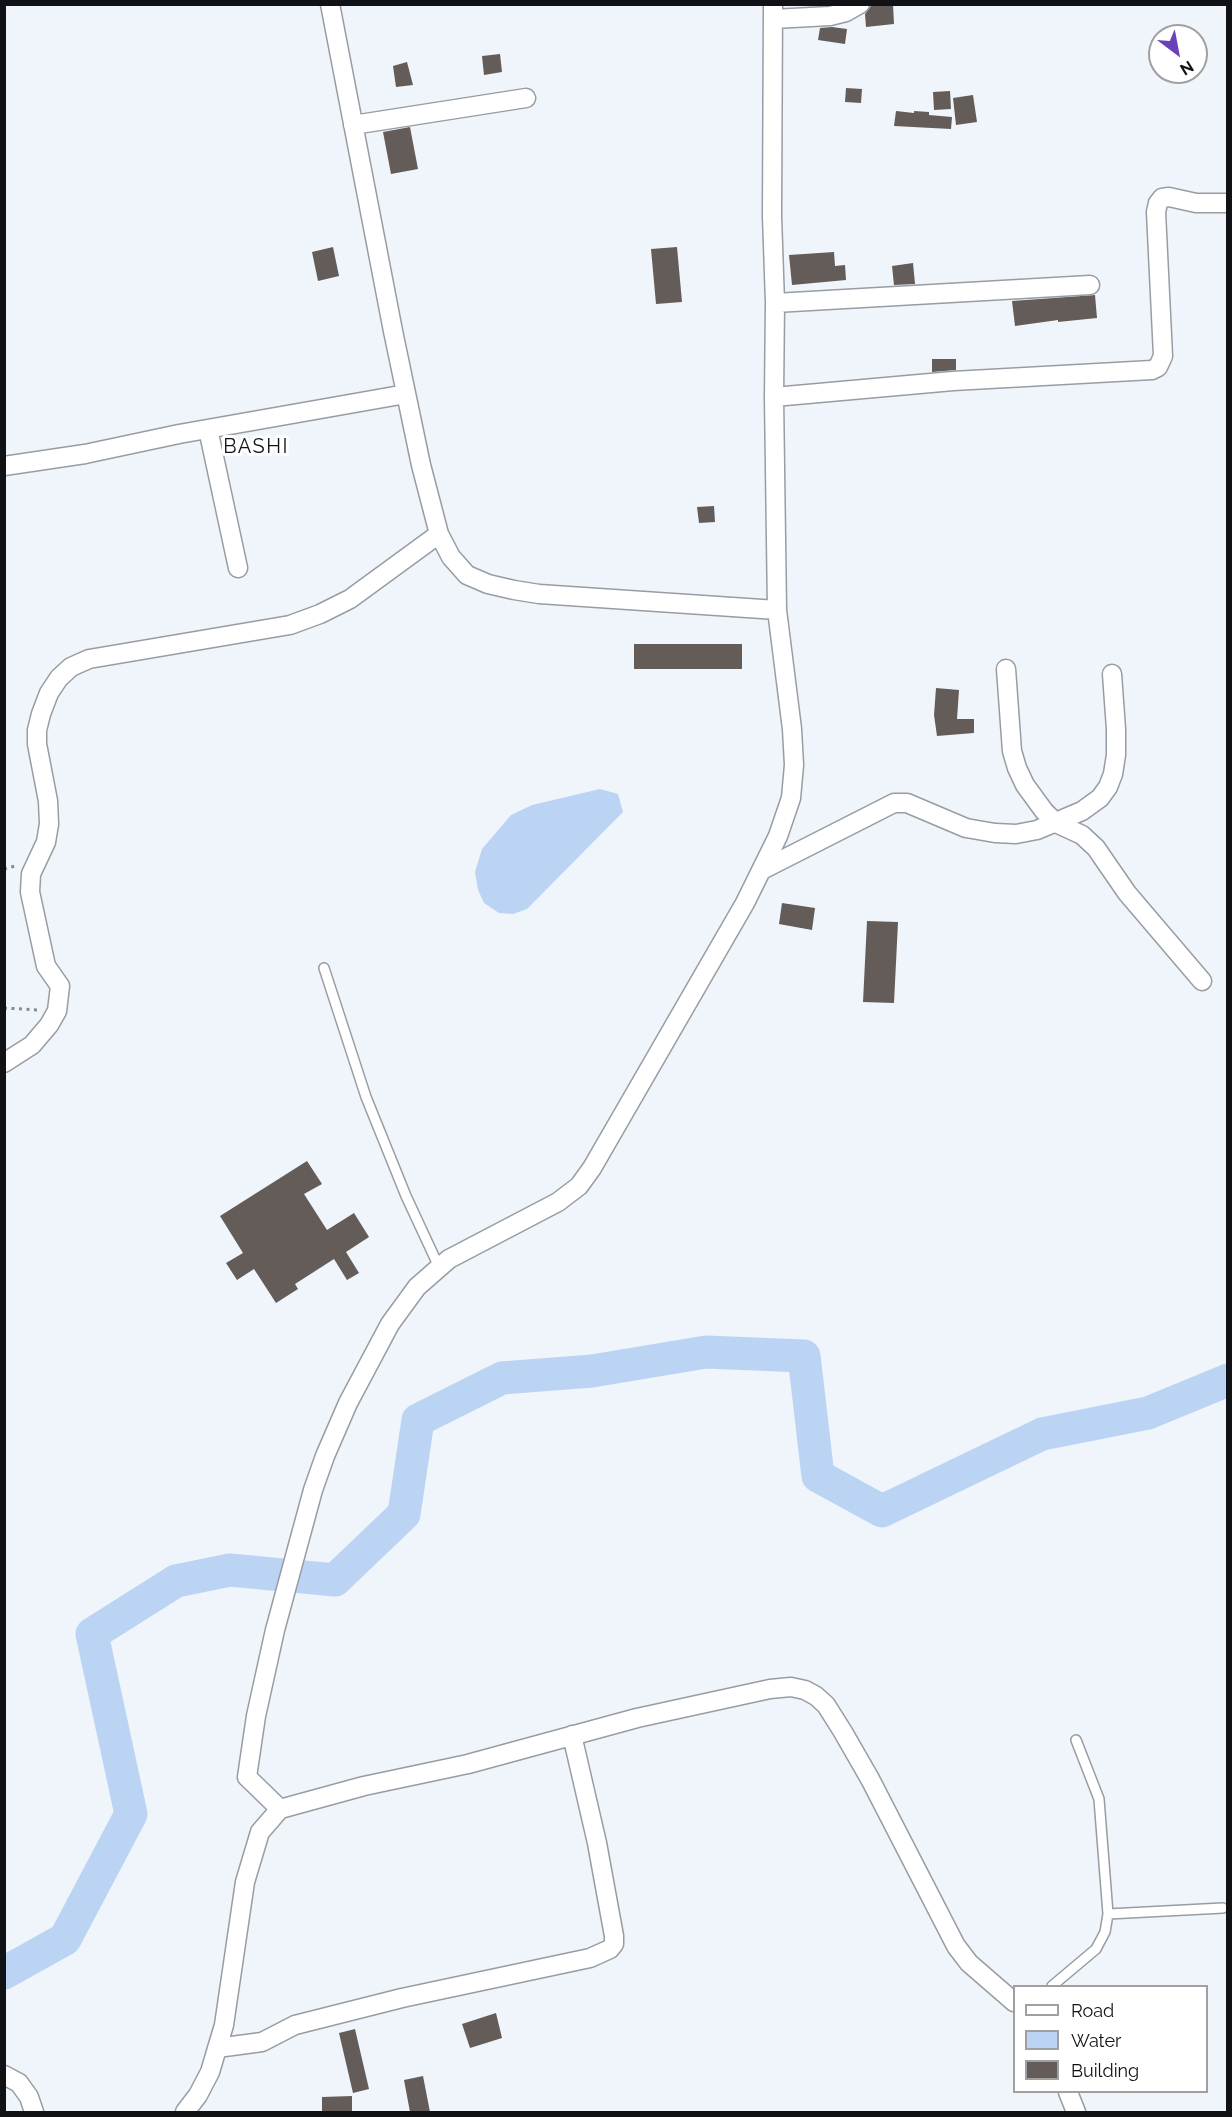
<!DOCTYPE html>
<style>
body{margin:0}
#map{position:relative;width:1232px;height:2117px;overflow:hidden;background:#f0f4fb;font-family:Raleway,sans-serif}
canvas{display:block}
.frame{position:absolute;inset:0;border:6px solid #111215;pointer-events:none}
.legend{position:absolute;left:1013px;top:1985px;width:195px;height:108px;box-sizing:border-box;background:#fff;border:2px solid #a0a0a1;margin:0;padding:8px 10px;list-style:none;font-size:18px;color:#111215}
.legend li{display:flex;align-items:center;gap:12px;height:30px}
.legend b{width:30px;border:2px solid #a0a0a1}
.north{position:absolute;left:1148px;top:24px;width:60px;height:60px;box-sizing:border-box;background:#fff;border:2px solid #a0a0a1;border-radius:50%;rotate:148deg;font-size:16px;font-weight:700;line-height:24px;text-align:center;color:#111215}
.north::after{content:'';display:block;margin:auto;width:21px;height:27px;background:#6942ba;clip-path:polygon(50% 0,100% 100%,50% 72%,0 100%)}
</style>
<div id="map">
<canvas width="1232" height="2117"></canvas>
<div class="frame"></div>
<ul class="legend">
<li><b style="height:8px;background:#fff"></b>Road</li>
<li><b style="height:16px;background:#bcd4f3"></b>Water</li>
<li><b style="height:16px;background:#645c59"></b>Building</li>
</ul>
<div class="north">N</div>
</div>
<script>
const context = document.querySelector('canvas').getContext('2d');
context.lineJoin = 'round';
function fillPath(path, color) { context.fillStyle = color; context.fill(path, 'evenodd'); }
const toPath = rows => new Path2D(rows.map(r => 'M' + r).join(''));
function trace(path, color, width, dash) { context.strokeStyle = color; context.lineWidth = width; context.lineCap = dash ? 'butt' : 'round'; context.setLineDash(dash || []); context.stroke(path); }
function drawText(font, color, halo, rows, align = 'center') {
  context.font = font + ' Raleway,sans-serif'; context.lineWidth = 6; context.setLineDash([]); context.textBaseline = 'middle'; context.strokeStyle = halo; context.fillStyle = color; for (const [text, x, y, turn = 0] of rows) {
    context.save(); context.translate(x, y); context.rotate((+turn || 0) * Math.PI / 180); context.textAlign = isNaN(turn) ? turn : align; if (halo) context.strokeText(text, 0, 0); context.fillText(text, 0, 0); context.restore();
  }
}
const water = toPath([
 [600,789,618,794,623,812,527,909,513,914,499,913,484,903,478,890,475,872,482,849,511,815,532,805]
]);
const river = toPath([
 [4,1973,65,1939,131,1814,92,1634,176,1581,230,1570,335,1580,404,1514,418,1420,502,1378,592,1371,706,1352,804,1356,818,1476,882,1511,1042,1434,1148,1413,1228,1380]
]);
const building = toPath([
 [893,4,894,24,866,27,865,14,871,6],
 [832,27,847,29,845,44,818,40,820,28],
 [500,54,502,72,484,75,482,56],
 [407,62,413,85,396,87,393,66],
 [846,88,862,89,861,103,845,102],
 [950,91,951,109,934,110,933,92],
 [973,95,977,122,956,125,953,98],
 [896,111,914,113,914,111,929,112,929,115,952,117,951,129,894,126],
 [410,127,418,169,391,174,383,132],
 [333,247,339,276,318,281,312,252],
 [677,247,682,302,656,304,651,249],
 [834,252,835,266,845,265,846,280,792,285,789,255],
 [913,263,915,284,894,285,892,266],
 [1095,295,1097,318,1058,322,1058,320,1015,326,1012,301],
 [932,359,956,359,956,370,932,372],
 [714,506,715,522,699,523,697,507],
 [634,644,742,644,742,669,634,669],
 [936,688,959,690,957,719,974,719,974,733,937,736,934,715],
 [782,903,815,908,812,930,779,924],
 [867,921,898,922,894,1003,863,1002],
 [307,1161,322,1184,304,1194,327,1230,354,1213,369,1237,346,1252,359,1273,347,1280,334,1259,295,1284,298,1289,276,1303,254,1269,237,1280,226,1263,243,1253,220,1216],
 [496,2013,502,2038,470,2048,462,2024],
 [355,2029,369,2089,353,2093,339,2033],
 [423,2076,430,2112,410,2112,404,2080],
 [352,2096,352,2112,322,2112,322,2097]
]);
const path = toPath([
 [4,869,15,866],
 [4,1008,39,1010]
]);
const lane = toPath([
 [324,968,366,1097,406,1196,439,1267],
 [1108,1914,1223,1908],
 [1052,1986,1096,1949,1105,1932,1108,1914,1099,1799,1076,1740]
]);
const street = toPath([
 [330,4,393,331,421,465,439,534,451,557,467,575,488,584,514,590,539,594,777,610],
 [773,19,830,16,846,12,860,4],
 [353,125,526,98],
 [775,303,1090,285],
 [774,397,953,381,1152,370,1158,367,1163,356,1156,212,1158,203,1162,198,1169,197,1196,203,1228,203],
 [208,429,238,568],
 [4,466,85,454,179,434,406,394],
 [1006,669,1012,751,1017,768,1025,785,1044,811,1056,823,1082,835,1096,848,1127,893,1202,981],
 [762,870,894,803,907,803,966,828,995,833,1016,834,1037,830,1082,811,1100,798,1108,787,1113,774,1116,755,1116,729,1112,674],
 [4,1063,32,1045,49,1025,57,1011,60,986,46,966,30,892,31,874,46,842,49,824,48,801,37,744,37,730,41,714,49,693,59,678,71,667,89,659,290,625,320,614,350,599,439,534],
 [280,1809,364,1786,468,1764,637,1718,770,1689,791,1687,805,1690,816,1696,826,1705,843,1732,870,1779,956,1946,969,1963,1014,2002],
 [217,2048,262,2042,295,2025,402,1998,590,1958,610,1949,614,1944,614,1936,597,1843,572,1735],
 [4,2075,19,2083,29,2097,34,2112],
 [1068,2092,1076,2112],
 [185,2112,198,2095,210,2072,224,2025,245,1882,260,1832,280,1809,247,1777,256,1716,275,1630,313,1490,325,1456,348,1403,390,1324,417,1287,449,1259,558,1202,579,1186,592,1168,745,903,778,836,791,798,794,765,792,729,777,610,774,397,775,303,772,216,773,4]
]);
const quarterNames = [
 ["BASHI",256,447]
];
fillPath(water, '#bcd4f3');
trace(river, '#bcd4f3', 33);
fillPath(building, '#645c59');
trace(lane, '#989ca3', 12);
trace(street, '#989ca3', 21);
trace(path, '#888a8f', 3, [3, 4.5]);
trace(lane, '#fff', 9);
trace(street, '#fff', 18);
context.letterSpacing = '1.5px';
drawText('20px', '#111215', '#fff', quarterNames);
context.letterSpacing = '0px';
</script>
